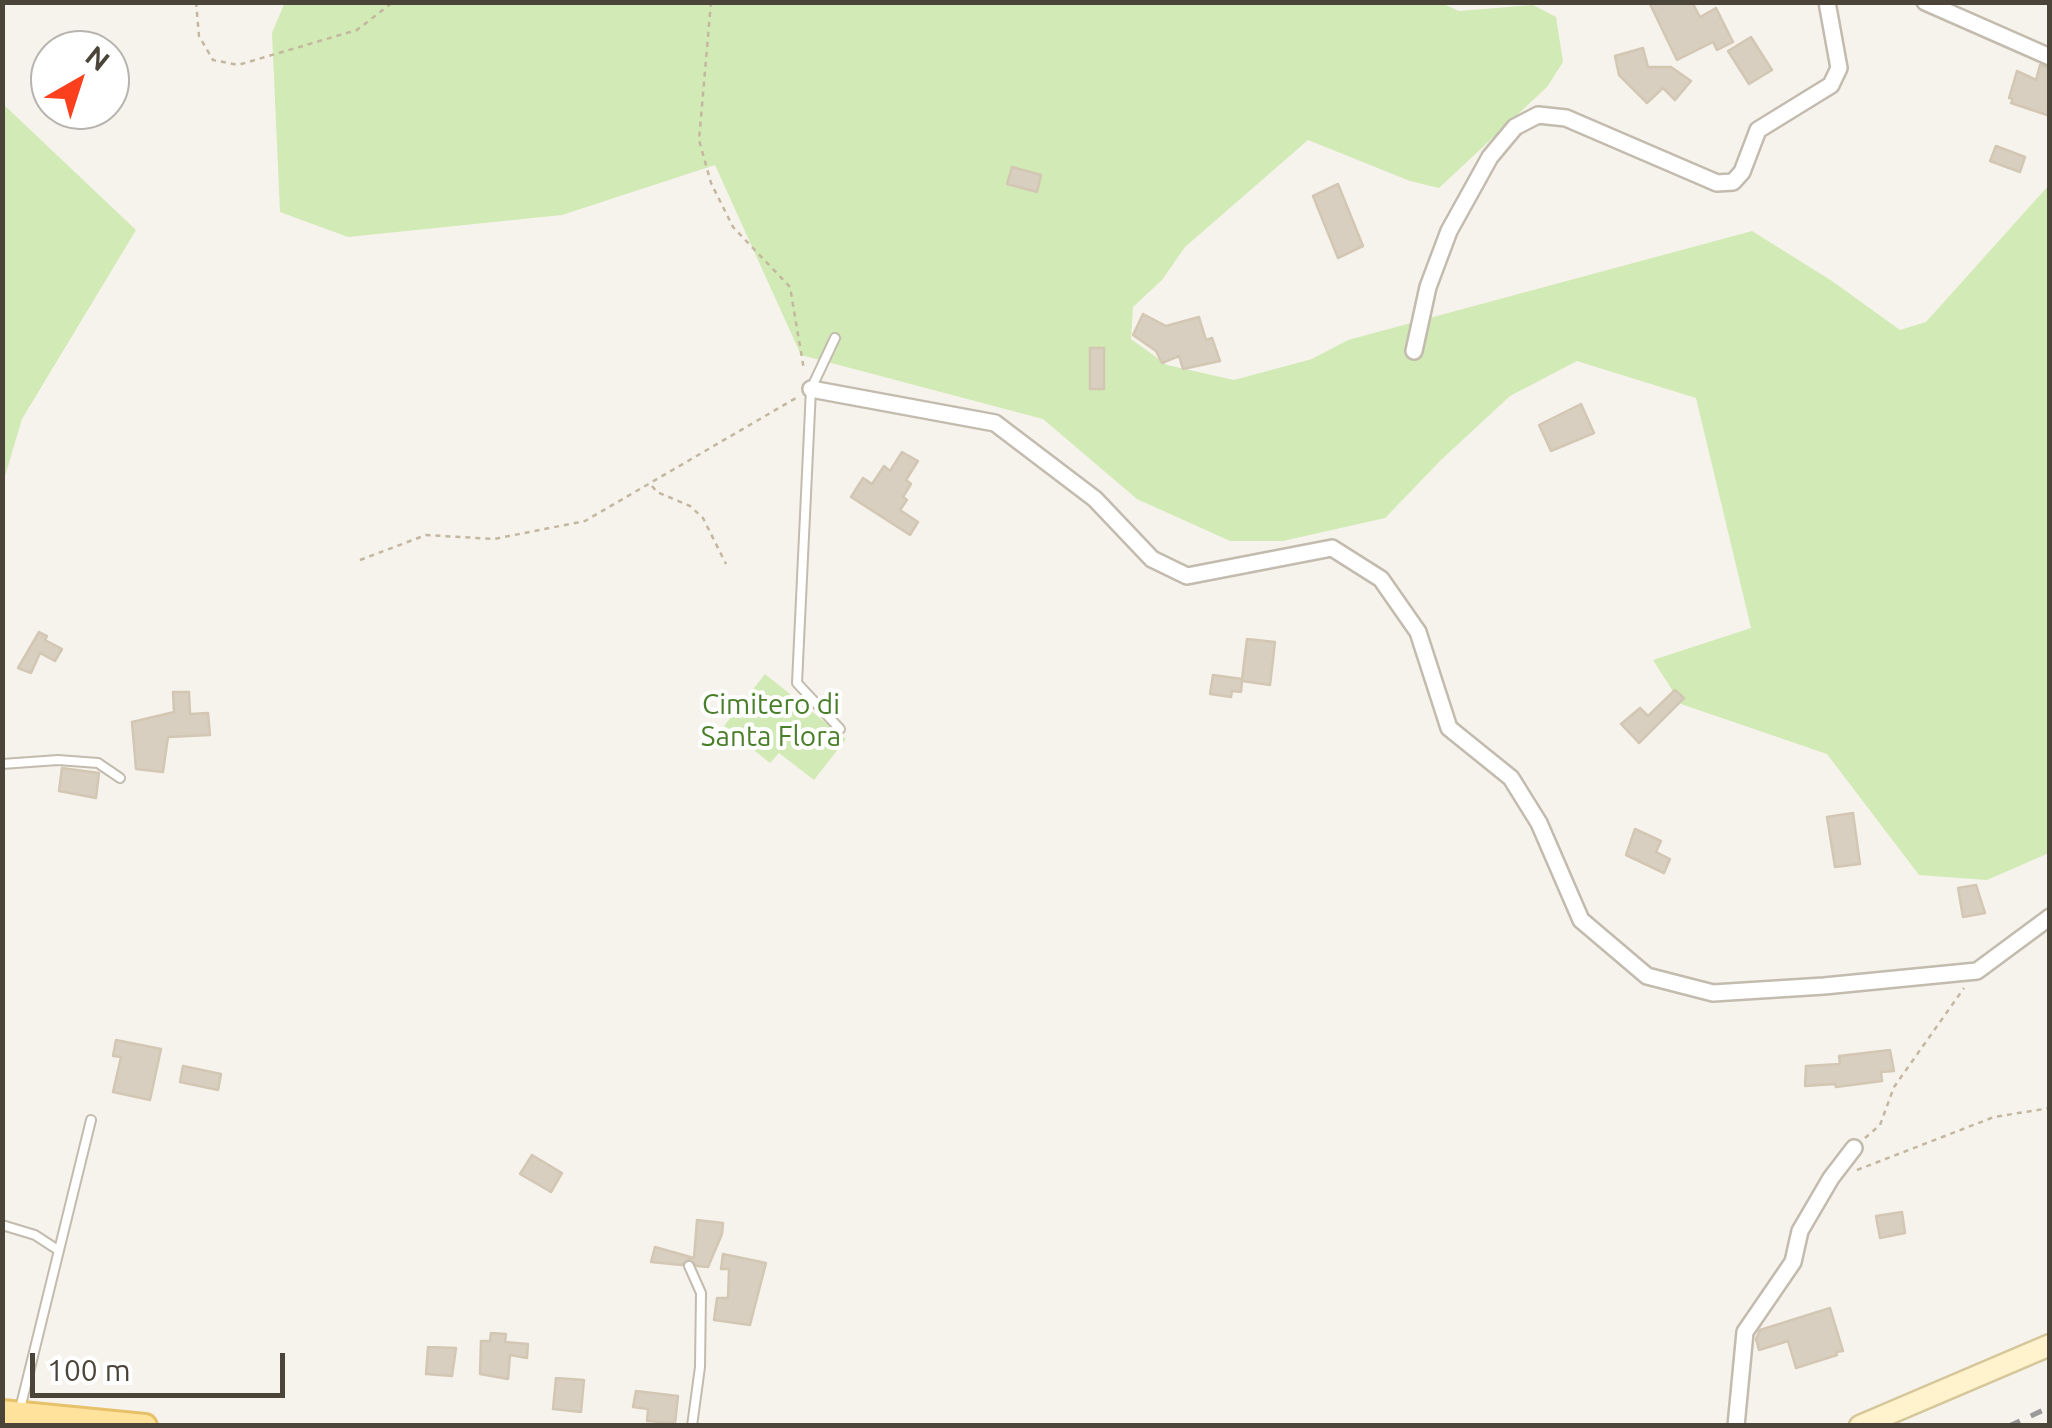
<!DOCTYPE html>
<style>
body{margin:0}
#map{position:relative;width:2052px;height:1428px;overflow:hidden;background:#f6f3ec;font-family:Ubuntu,sans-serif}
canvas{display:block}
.frame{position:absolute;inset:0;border:5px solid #4b4439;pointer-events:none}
.north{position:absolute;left:30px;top:30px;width:100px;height:100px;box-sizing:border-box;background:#fff;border:2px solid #b7b4b0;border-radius:50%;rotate:39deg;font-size:28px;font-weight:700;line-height:40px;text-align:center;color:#4b4439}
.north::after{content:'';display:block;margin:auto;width:35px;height:45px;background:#fc3f1d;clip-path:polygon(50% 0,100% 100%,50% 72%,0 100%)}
.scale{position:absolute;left:30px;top:1353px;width:255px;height:45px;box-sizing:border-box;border:5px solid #4b4439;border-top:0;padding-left:12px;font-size:30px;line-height:35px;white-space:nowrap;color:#4b4439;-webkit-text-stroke:8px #fff;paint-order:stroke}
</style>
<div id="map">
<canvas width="2052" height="1428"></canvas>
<div class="frame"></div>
<div class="north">N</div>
<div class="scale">100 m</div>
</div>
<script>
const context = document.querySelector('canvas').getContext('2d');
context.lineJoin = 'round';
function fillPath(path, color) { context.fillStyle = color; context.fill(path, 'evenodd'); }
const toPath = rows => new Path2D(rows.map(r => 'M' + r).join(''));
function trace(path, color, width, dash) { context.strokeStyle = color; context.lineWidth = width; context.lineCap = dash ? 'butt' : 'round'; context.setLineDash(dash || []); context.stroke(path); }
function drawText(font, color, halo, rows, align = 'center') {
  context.font = font + ' Ubuntu,sans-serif'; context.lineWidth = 8; context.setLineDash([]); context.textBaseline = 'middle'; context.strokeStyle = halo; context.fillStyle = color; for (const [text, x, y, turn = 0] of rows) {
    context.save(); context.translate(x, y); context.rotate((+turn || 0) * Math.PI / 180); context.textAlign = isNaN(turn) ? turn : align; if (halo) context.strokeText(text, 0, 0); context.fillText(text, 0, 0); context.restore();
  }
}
const green = toPath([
 [285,2,1439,2,1459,11,1533,5,1556,17,1563,62,1547,87,1439,188,1410,181,1308,140,1185,247,1162,280,1133,307,1131,339,1167,365,1234,380,1312,359,1348,340,1752,231,1832,281,1900,330,1926,322,2049,185,2049,853,1987,880,1919,875,1827,754,1681,704,1653,660,1751,628,1696,398,1577,361,1510,396,1441,460,1385,518,1283,541,1230,541,1137,499,1043,419,801,355,715,165,562,215,348,237,280,212,272,33],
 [3,104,136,230,22,419,3,483],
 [765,674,846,739,814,780,779,753,770,763,724,726]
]);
const building = toPath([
 [1649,2,1692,2,1700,17,1716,8,1733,42,1717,50,1713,42,1677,60,1649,2],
 [1751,37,1772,70,1749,84,1728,51,1751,37],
 [1643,48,1648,67,1671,67,1691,81,1675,100,1663,88,1647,103,1619,75,1615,56,1643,48],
 [2040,65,2050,68,2050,116,2011,103,2013,99,2009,98,2017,71,2036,80,2040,65],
 [1996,146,2025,157,2020,172,1990,161,1996,146],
 [1012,167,1041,175,1037,192,1007,184,1012,167],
 [1338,184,1363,246,1338,258,1313,196,1338,184],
 [1143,314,1166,326,1199,317,1206,340,1212,338,1220,361,1183,369,1179,356,1162,363,1156,351,1133,335,1143,314],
 [1090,348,1104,348,1104,389,1090,389,1090,348],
 [1581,404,1594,433,1551,451,1539,425,1581,404],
 [902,452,918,461,906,480,911,484,903,497,907,500,900,510,918,522,910,535,851,497,863,478,872,484,884,466,890,471,902,452],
 [39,632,47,636,45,640,62,649,55,661,40,653,31,673,18,668,39,632],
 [1247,639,1275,642,1270,685,1242,681,1241,692,1232,691,1231,697,1210,694,1213,675,1242,679,1247,639],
 [1675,690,1684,698,1639,743,1621,724,1640,708,1648,716,1675,690],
 [173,692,189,692,190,714,208,713,210,735,168,737,163,772,136,769,132,722,174,712,173,692],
 [62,768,99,773,96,798,59,791,62,768],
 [1853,813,1860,864,1835,867,1827,817,1853,813],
 [1635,829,1661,841,1656,852,1670,859,1664,873,1626,855,1635,829],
 [1976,885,1985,913,1963,917,1958,888,1976,885],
 [116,1040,161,1049,150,1100,113,1092,121,1057,113,1056,116,1040],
 [1890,1050,1894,1071,1881,1072,1882,1081,1836,1087,1835,1084,1805,1086,1806,1066,1840,1064,1839,1056,1890,1050],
 [183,1066,221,1074,218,1090,180,1082,183,1066],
 [532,1155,562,1173,551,1192,520,1174,532,1155],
 [1902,1212,1905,1233,1880,1238,1876,1216,1902,1212],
 [697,1220,723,1223,722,1234,708,1267,697,1266,689,1259,682,1265,651,1262,655,1247,694,1258,697,1220],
 [723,1254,766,1263,750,1325,714,1320,717,1298,728,1298,729,1269,721,1269,723,1254],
 [1830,1308,1843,1351,1836,1352,1837,1355,1796,1368,1788,1341,1759,1350,1756,1339,1760,1330,1830,1308],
 [491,1333,506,1334,505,1342,528,1344,527,1358,510,1355,508,1379,480,1374,481,1341,490,1341,491,1333],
 [428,1347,456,1348,452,1376,426,1374,428,1347],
 [556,1378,584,1380,581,1412,553,1409,556,1378],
 [636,1391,678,1396,675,1423,647,1421,648,1409,633,1407,636,1391]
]);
const path = toPath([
 [196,2,199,36,213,60,238,65,357,30,393,2],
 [711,2,699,140,711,183,733,227,790,287,804,370],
 [652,486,657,492,690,506,703,518,726,564],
 [360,560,426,535,494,539,585,521,796,398],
 [1865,1138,1880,1125,1894,1087,1964,988],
 [1857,1170,1994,1117,2050,1108]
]);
const lane = toPath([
 [835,338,811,389,797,683,840,729],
 [2,764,58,760,98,763,120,778],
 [2,1225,35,1235,58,1250],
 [689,1266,701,1293,700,1367,692,1426],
 [20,1409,91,1120]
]);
const street = toPath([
 [1925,2,2050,57],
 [1414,351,1428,287,1449,231,1490,157,1515,127,1538,115,1566,118,1717,183,1733,182,1742,172,1758,130,1831,85,1839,68,1827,2],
 [811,389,995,423,1095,499,1152,559,1187,576,1332,548,1381,579,1418,632,1449,728,1511,778,1539,823,1581,920,1647,976,1713,993,1824,986,1977,971,2050,917],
 [1736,1426,1745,1332,1793,1262,1800,1231,1831,1178,1854,1148]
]);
const secondary = toPath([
 [1860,1426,2050,1345]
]);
const primary = toPath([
 [2,1412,145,1426]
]);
const rail = toPath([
 [2009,1426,2050,1407]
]);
const parkNames = [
 ["Cimitero di",771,705],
 ["Santa Flora",771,737]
];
fillPath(green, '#d2eab5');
fillPath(building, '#d8cfc1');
trace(building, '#d3c7b4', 2.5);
trace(lane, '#c2bbae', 12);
trace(street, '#c2bbae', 20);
trace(secondary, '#d6c79b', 25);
trace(primary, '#e6c16a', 28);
trace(path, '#c4b79f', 2.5, [5, 5]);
trace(lane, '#fff', 8);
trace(street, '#fff', 15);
trace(secondary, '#fff3cd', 20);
trace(primary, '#ffe39c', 22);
trace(rail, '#9a9a9a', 5, [12, 12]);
drawText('28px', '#4a7f2a', '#fff', parkNames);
</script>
